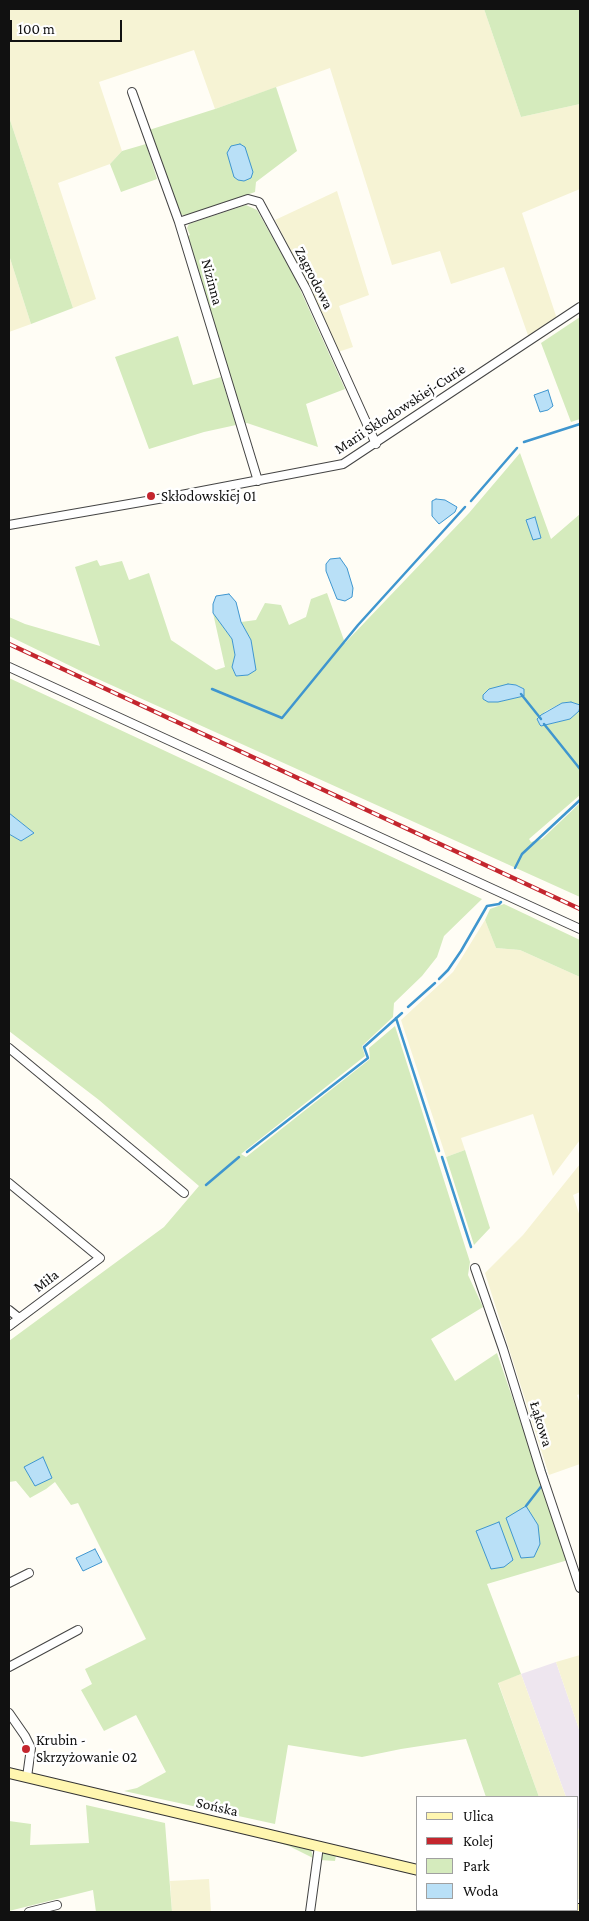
<!DOCTYPE html>
<meta charset="utf-8">
<style>
body{margin:0}
#map{position:relative;width:589px;height:1921px;overflow:hidden;background:#fffdf5;font-family:"Crimson Pro",serif}
canvas{display:block}
.frame{position:absolute;inset:0;border:10px solid #111;pointer-events:none}
.legend{position:absolute;left:416px;top:1796px;width:162px;height:115px;box-sizing:border-box;background:#fff;border:1px solid #a0a0a0;margin:0;padding:6px 9px;list-style:none;font-size:15px;color:#111}
.legend li{display:flex;align-items:center;gap:10px;height:25px}
.legend b{width:25px;border:1px solid #a0a0a0}
.scale{position:absolute;left:10px;top:20px;width:112px;height:22px;box-sizing:border-box;border:2px solid #111;border-top:0;padding-left:6px;font-size:15px;line-height:18px;white-space:nowrap;color:#111;-webkit-text-stroke:4px #fff;paint-order:stroke}
</style>
<div id="map">
<canvas width="589" height="1921"></canvas>
<div class="frame"></div>
<ul class="legend">
<li><b style="height:6px;background:#fff6b0"></b>Ulica</li>
<li><b style="height:6px;background:#c4262e"></b>Kolej</li>
<li><b style="height:14px;background:#d5ebbd"></b>Park</li>
<li><b style="height:14px;background:#b9e0f7"></b>Woda</li>
</ul>
<div class="scale">100 m</div>
</div>
<script>
const context = document.querySelector('canvas').getContext('2d');
context.lineJoin = 'round';
function fillPath(path, color) { context.fillStyle = color; context.fill(path, 'evenodd'); }
const toPath = rows => new Path2D(rows.map(r => 'M' + r).join(''));
function trace(path, color, width, dash) { context.strokeStyle = color; context.lineWidth = width; context.lineCap = dash ? 'butt' : 'round'; context.setLineDash(dash || []); context.stroke(path); }
function drawText(font, color, halo, rows, align = 'center') {
  context.font = font + ' "Crimson Pro",serif'; context.lineWidth = 5; context.setLineDash([]); context.textBaseline = 'middle'; context.strokeStyle = halo; context.fillStyle = color; for (const [text, x, y, turn = 0] of rows) {
    context.save(); context.translate(x, y); context.rotate((+turn || 0) * Math.PI / 180); context.textAlign = isNaN(turn) ? turn : align; if (halo) context.strokeText(text, 0, 0); context.fillText(text, 0, 0); context.restore();
  }
}
const industrial = toPath([
 [556,1662,580,1732,580,1834,578,1828,578,1797,566,1797,521,1674]
]);
const farmland = toPath([
 [9,9,484,9,521,117,580,104,580,189,522,213,558,322,530,341,504,267,451,284,440,251,392,265,330,68,215,109,194,50,99,82,122,151,110,164,58,183,96,299,73,308,9,117],
 [337,191,369,295,339,306,353,347,338,352,308,284,275,220],
 [9,255,31,324,9,332],
 [485,920,496,948,520,950,580,977,580,1140,553,1176,533,1114,461,1138,465,1150,446,1157,401,1020,453,972],
 [580,1164,580,1192,573,1195,580,1217,580,1394,577,1395,580,1404,580,1464,549,1475,485,1273,523,1235],
 [580,1655,580,1732,556,1662],
 [521,1674,566,1797,539,1797,498,1682],
 [578,1828,580,1834,580,1900,578,1899],
 [209,1879,211,1912,172,1912,170,1881]
]);
const green = toPath([
 [484,9,580,9,580,104,521,117],
 [276,87,297,151,256,182,255,192,186,216,180,214,149,130,215,109],
 [9,117,73,308,31,324,9,255],
 [146,144,157,179,121,192,110,164,122,151],
 [246,205,257,210,294,276,345,389,306,404,318,447,247,423,244,424,239,406,240,403,236,397,208,310,203,285,188,236,190,235,187,228,189,224],
 [580,317,580,419,571,422,541,343],
 [178,336,193,385,221,377,236,425,204,432,149,449,115,357],
 [520,453,551,539,580,514,580,705,571,702,562,703,546,711,537,719,541,726,570,719,579,711,580,706,580,795,529,839,531,842,542,839,580,803,580,897,89,675,9,636,9,617,25,624,100,646,75,567,97,560,100,566,122,561,129,580,149,573,171,640,216,670,225,667,213,613,232,639,235,655,232,667,236,676,248,675,253,654,251,640,241,622,256,620,265,603,281,605,289,625,306,617,311,599,327,593,345,643,469,513],
 [508,684,517,685,524,689,524,696,498,702],
 [9,678,482,899,444,936,437,957,422,976,394,1003,393,1017,362,1046,365,1056,241,1154,246,1157,370,1059,369,1048,395,1026,470,1262,468,1275,483,1307,431,1339,455,1381,497,1353,568,1560,487,1584,521,1674,498,1683,539,1797,486,1797,466,1739,401,1749,362,1757,288,1745,275,1824,124,1791,137,1788,166,1772,136,1715,104,1731,81,1690,92,1684,85,1669,146,1639,78,1503,71,1505,55,1482,46,1489,30,1498,16,1481,9,1482,9,1341,164,1227,199,1186,99,1100,9,1031,9,834,21,841,34,833,9,813],
 [504,904,580,940,580,977,520,950,496,948,485,920,490,909],
 [465,1150,490,1228,474,1245,446,1157],
 [86,1805,165,1823,172,1912,96,1912,93,1890,9,1911,9,1821,31,1824,30,1845,89,1843],
 [272,1839,311,1849,313,1858,289,1846,270,1840],
 [325,1853,336,1855,335,1861,320,1860,321,1855]
]);
const water = toPath([
 [240,144,245,147,253,172,251,178,244,181,238,180,234,177,227,153,231,146,240,144],
 [548,390,553,406,548,410,540,412,534,395,548,390],
 [436,499,445,500,457,507,455,512,439,524,432,516,432,501,436,499],
 [535,517,541,538,533,540,526,520,535,517],
 [340,558,347,568,353,588,352,597,345,601,337,599,326,571,326,564,330,559,340,558],
 [229,594,236,602,241,622,251,640,256,670,248,675,236,676,232,667,235,655,232,639,213,613,213,604,216,596,229,594],
 [508,684,516,685,524,689,524,696,498,702,488,702,483,699,483,695,489,689,508,684],
 [571,702,580,705,580,706,579,711,570,719,541,726,540,725,537,719,541,715,562,703,571,702],
 [9,813,34,833,21,841,9,834,9,813],
 [43,1457,52,1478,35,1486,24,1467,43,1457],
 [526,1506,538,1525,540,1544,534,1557,521,1558,506,1518,526,1506],
 [499,1522,513,1560,504,1567,491,1569,476,1531,499,1522],
 [95,1549,102,1562,83,1571,76,1558,95,1549]
]);
const stream = toPath([
 [524,442,580,424],
 [471,501,517,448],
 [212,689,282,718,358,625,465,507],
 [521,694,541,719],
 [544,724,580,769],
 [515,868,522,854,580,800],
 [439,979,448,970,461,951,487,906,499,904,501,902],
 [408,1007,435,983],
 [396,1018,439,1151],
 [247,1152,368,1058,364,1047,402,1013],
 [442,1157,471,1247],
 [206,1185,239,1157],
 [542,1464,547,1479],
 [526,1506,543,1484]
]);
const street = toPath([
 [132,92,179,222,258,481],
 [179,222,248,199,259,202,306,289,376,444],
 [9,525,181,495,343,464,580,307],
 [9,667,580,929],
 [9,1048,184,1193],
 [9,1183,100,1258,9,1326],
 [475,1268,503,1349,541,1472,580,1588],
 [9,1310,19,1318],
 [9,1583,29,1573],
 [9,1667,78,1630],
 [9,1713,25,1736,31,1748,27,1777],
 [29,1912,57,1905],
 [310,1912,319,1846]
]);
const secondary = toPath([
 [9,1773,418,1870],
 [578,1909,580,1909]
]);
const rail = toPath([
 [9,644,580,909]
]);
const markers = [
 [151,496,5,"#c4262e"],
 [26,1749,5,"#c4262e"]
];
const streetNames = [
 ["Zagrodowa",314,278,63],
 ["Nizinna",212,282,75],
 ["Marii Skłodowskiej-Curie",400,409,-33],
 ["Miła",46,1281,-37],
 ["Łąkowa",541,1424,73],
 ["Sońska",217,1807,13]
];
const poiNames = [
 ["Skłodowskiej 01",161,496],
 ["Krubin -",36,1740],
 ["Skrzyżowanie 02",36,1757]
];
fillPath(industrial, '#eee6ef');
fillPath(farmland, '#f6f3d4');
fillPath(green, '#d5ebbd');
fillPath(water, '#b9e0f7');
trace(water, '#3f96cf', 1);
trace(stream, '#3f96cf', 2.5);
trace(street, '#444', 10);
trace(secondary, '#333', 12);
trace(street, '#fff', 8);
trace(secondary, '#fff6b0', 10);
trace(rail, '#c4262e', 4.5);
trace(rail, '#fff', 2.5, [8]);
for (const [x, y, r, color] of markers) { const dot = new Path2D(); dot.arc(x, y, r, 0, 2 * Math.PI); context.fillStyle = color; context.fill(dot); trace(dot, '#fff', 2); }
drawText('15px', '#111', '#fff', streetNames);
drawText('15px', '#111', '#fff', poiNames, 'left');
</script>
